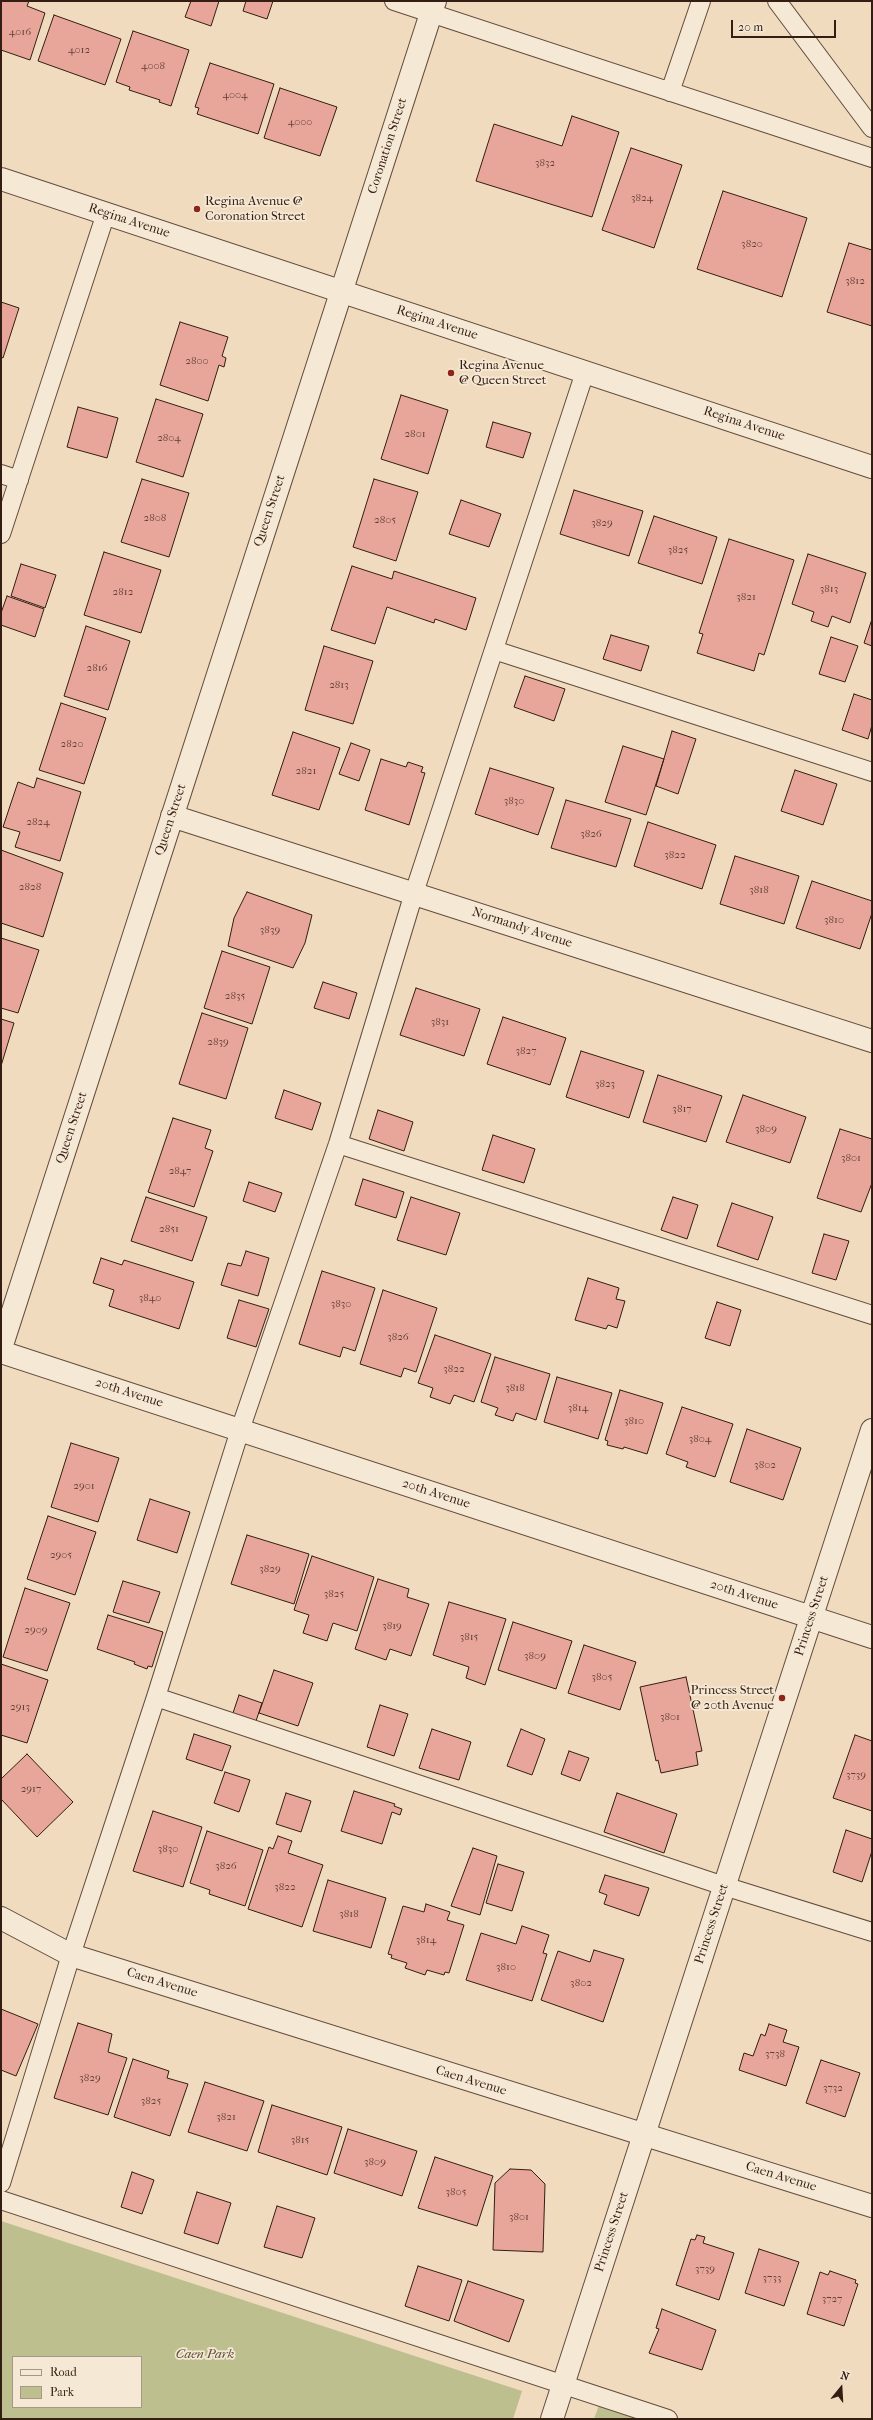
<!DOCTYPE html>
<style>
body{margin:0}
#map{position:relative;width:873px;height:2420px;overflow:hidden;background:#f0dbbe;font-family:"IM FELL French Canon",serif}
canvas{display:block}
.frame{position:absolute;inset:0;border:2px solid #341d12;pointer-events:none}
.legend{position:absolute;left:12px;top:2356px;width:130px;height:52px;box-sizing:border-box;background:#f5e8d5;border:1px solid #a89787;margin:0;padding:5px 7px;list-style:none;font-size:12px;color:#341d12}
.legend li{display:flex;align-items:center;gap:8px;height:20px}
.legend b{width:20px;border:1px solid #a89787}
.north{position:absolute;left:821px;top:2368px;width:40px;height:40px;-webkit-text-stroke:3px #f5e8d5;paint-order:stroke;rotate:18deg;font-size:11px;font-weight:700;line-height:16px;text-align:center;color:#341d12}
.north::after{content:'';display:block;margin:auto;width:14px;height:18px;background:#341d12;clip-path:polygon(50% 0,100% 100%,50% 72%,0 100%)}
.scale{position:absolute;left:731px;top:20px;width:105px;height:18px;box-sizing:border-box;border:2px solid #341d12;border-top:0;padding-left:5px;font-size:12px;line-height:14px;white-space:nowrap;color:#341d12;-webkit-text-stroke:3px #f5e8d5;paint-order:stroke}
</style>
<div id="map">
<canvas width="873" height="2420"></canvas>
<div class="frame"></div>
<ul class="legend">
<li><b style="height:5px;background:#f5e8d5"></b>Road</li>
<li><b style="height:11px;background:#bdbf8f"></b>Park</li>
</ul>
<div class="north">N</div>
<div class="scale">20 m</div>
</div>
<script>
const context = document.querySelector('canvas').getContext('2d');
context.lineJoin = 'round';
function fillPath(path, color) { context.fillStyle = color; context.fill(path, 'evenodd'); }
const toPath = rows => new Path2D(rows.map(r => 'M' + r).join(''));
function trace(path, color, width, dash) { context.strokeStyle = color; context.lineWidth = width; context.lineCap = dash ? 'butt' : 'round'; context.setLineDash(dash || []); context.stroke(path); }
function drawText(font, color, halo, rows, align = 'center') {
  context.font = font + ' "IM FELL French Canon",serif'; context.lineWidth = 3.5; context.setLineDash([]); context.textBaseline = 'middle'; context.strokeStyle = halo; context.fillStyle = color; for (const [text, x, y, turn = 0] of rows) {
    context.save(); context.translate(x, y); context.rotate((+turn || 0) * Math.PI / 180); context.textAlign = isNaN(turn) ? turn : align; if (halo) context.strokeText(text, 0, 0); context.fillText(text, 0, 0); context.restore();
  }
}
const green = toPath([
 [1,2221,522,2391,513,2419,1,2419],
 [13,2357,141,2357,141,2407,13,2407],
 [599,2405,643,2419,594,2419]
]);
const building = toPath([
 [1,1,29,1,27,6,45,13,30,60,1,50,1,1],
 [191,1,219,1,211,26,185,17,191,1],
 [246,1,273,1,267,19,243,11,246,1],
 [54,15,121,39,105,85,38,61,54,15],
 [133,31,189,50,171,106,159,102,160,100,129,90,130,87,116,82,133,31],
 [210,63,274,84,258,134,197,114,199,108,195,107,210,63],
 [280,88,337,107,320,156,264,138,280,88],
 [572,116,619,132,592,217,476,181,494,124,562,146,572,116],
 [631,148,682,165,654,248,602,230,631,148],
 [723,191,807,218,782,297,697,269,723,191],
 [849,243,872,250,872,326,827,312,849,243],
 [1,302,19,308,3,358,1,357,1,302],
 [180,322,228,337,222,356,226,358,224,367,219,365,208,401,160,385,180,322],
 [401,395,448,410,428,474,381,459,401,395],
 [156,399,203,414,183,477,136,462,156,399],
 [78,407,118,418,107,458,67,447,78,407],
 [493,422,531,433,523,458,486,447,493,422],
 [142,479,189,493,169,557,121,542,142,479],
 [374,479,418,492,396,561,353,547,374,479],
 [574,490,643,511,629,556,560,534,574,490],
 [461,500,501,514,489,547,449,534,461,500],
 [654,516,717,537,702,584,638,563,654,516],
 [729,539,794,560,764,655,759,653,754,671,697,653,703,634,699,633,729,539],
 [104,552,161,570,141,633,84,615,104,552],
 [808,554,866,573,850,623,832,616,828,627,811,621,814,612,792,604,808,554],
 [21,564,56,575,45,608,11,596,21,564],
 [352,566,392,579,394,571,476,598,466,630,435,619,434,623,387,607,375,644,331,630,352,566],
 [7,596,44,609,35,637,1,625,1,613,7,596],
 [872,619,872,646,864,643,872,619],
 [86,626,130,641,108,710,64,696,86,626],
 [611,635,649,646,641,671,603,659,611,635],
 [831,637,858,646,845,682,819,674,831,637],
 [324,646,373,661,353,724,305,710,324,646],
 [525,676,565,689,554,721,514,707,525,676],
 [854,694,872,700,872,725,868,739,842,730,854,694],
 [61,703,106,718,84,784,39,770,61,703],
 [672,731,696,739,678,794,656,786,672,731],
 [293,732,340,748,319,810,272,795,293,732],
 [351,743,370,750,359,781,339,774,351,743],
 [623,746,664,759,646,815,605,802,623,746],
 [381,759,406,767,408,762,423,767,421,772,425,773,409,825,365,810,381,759],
 [490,768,554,788,538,835,475,814,490,768],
 [795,770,837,784,823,825,781,811,795,770],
 [37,778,81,792,60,861,15,847,20,832,3,827,18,782,34,788,37,778],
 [566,800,631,819,616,867,551,848,566,800],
 [648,822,716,845,702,889,634,866,648,822],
 [1,850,63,873,43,937,1,923,1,850],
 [735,856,799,876,784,924,720,904,735,856],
 [812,881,872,901,872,913,860,949,796,928,812,881],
 [247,892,312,915,305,943,293,968,228,946,234,918,247,892],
 [1,938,39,950,18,1013,1,1008,1,938],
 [222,951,270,967,252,1024,204,1008,222,951],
 [323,982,357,993,349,1019,314,1008,323,982],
 [416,988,480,1009,464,1056,400,1035,416,988],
 [202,1013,248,1028,226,1099,179,1084,202,1013],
 [503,1017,566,1038,550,1085,487,1064,503,1017],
 [1,1019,14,1023,1,1066,1,1019],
 [581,1051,644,1071,629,1118,566,1097,581,1051],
 [658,1075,722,1096,706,1142,643,1122,658,1075],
 [284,1090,321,1103,312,1130,275,1118,284,1090],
 [743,1095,806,1117,790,1163,726,1142,743,1095],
 [378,1110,413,1122,404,1151,369,1139,378,1110],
 [173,1118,211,1130,205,1148,213,1151,194,1207,148,1192,173,1118],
 [840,1129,872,1139,872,1183,861,1212,817,1198,840,1129],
 [493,1135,535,1149,524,1183,482,1170,493,1135],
 [363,1179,404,1192,396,1218,355,1205,363,1179],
 [249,1182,282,1193,275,1212,243,1201,249,1182],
 [146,1197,207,1217,192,1261,131,1241,146,1197],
 [411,1197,460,1213,446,1255,397,1240,411,1197],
 [673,1197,698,1205,687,1239,661,1230,673,1197],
 [732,1203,773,1217,758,1260,717,1246,732,1203],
 [824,1234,849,1241,836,1280,812,1273,824,1234],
 [246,1251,269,1258,258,1296,221,1285,228,1263,241,1266,246,1251],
 [101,1258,122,1265,124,1260,194,1282,179,1329,109,1306,114,1290,93,1283,101,1258],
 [322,1271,375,1288,355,1351,343,1347,340,1357,299,1344,322,1271],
 [588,1278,619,1288,616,1299,625,1301,617,1328,608,1325,606,1329,575,1320,588,1278],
 [383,1290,437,1308,416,1372,404,1368,401,1377,360,1364,383,1290],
 [239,1300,269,1309,256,1347,227,1338,239,1300],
 [717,1302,741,1310,730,1346,705,1338,717,1302],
 [435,1335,491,1354,474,1402,454,1395,450,1404,430,1397,433,1388,418,1383,435,1335],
 [495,1357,550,1374,536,1420,516,1413,513,1421,495,1415,498,1408,481,1402,495,1357],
 [557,1377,612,1393,598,1439,544,1422,557,1377],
 [620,1390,663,1403,647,1454,624,1447,623,1449,607,1445,608,1441,605,1440,620,1390],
 [682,1407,733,1424,715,1477,686,1467,688,1462,666,1454,682,1407],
 [747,1429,801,1448,783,1500,730,1482,747,1429],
 [71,1443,119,1458,98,1522,51,1507,71,1443],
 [150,1499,190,1512,177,1553,137,1540,150,1499],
 [48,1516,96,1532,75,1595,27,1579,48,1516],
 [247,1535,309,1554,294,1604,231,1584,247,1535],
 [312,1556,374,1577,357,1631,333,1623,327,1641,303,1633,309,1615,294,1610,312,1556],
 [378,1579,409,1589,407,1597,429,1604,411,1656,390,1649,386,1660,355,1649,378,1579],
 [123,1581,160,1592,149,1623,113,1612,123,1581],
 [25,1588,70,1603,47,1671,3,1657,25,1588],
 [449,1602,506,1619,485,1685,466,1678,469,1667,433,1655,449,1602],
 [108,1615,163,1632,152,1667,148,1666,147,1669,134,1664,135,1662,97,1649,108,1615],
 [513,1622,572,1641,556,1689,498,1670,513,1622],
 [584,1645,636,1662,620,1710,568,1693,584,1645],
 [1,1664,48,1680,27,1743,1,1735,1,1664],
 [274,1670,313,1683,298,1726,259,1713,274,1670],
 [686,1677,702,1751,696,1752,698,1765,661,1773,658,1760,656,1761,640,1687,686,1677],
 [239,1695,262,1703,256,1721,233,1713,239,1695],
 [380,1705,408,1714,394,1756,367,1747,380,1705],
 [432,1729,471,1742,459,1780,419,1768,432,1729],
 [521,1729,545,1739,532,1775,507,1766,521,1729],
 [194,1734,231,1746,222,1771,186,1759,194,1734],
 [855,1735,872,1741,872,1811,833,1798,855,1735],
 [569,1751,589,1758,580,1781,561,1774,569,1751],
 [27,1754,73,1802,37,1837,1,1799,1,1779,27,1754],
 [225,1772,250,1780,239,1812,214,1803,225,1772],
 [354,1791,395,1804,394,1806,402,1809,400,1815,392,1812,382,1844,341,1831,354,1791],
 [286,1793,311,1801,301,1832,276,1824,286,1793],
 [617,1793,677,1814,664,1853,604,1832,617,1793],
 [153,1811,202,1827,183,1887,133,1871,153,1811],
 [846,1830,872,1839,872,1851,862,1882,833,1872,846,1830],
 [207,1831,263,1850,245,1906,209,1894,210,1890,190,1883,207,1831],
 [278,1836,292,1841,288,1853,323,1865,302,1927,248,1909,269,1847,273,1849,278,1836],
 [473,1848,497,1856,480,1915,451,1906,473,1848],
 [498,1864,524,1872,512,1911,486,1903,498,1864],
 [605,1875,649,1888,639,1916,604,1904,607,1895,599,1892,605,1875],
 [328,1880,386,1898,371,1948,313,1931,328,1880],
 [426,1904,450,1912,447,1920,464,1925,449,1973,445,1972,444,1975,427,1970,425,1975,405,1968,407,1963,391,1958,392,1955,388,1954,403,1906,424,1912,426,1904],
 [522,1926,549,1935,543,1953,547,1954,532,2001,466,1980,481,1933,516,1944,522,1926],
 [594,1950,624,1959,603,2022,541,2000,558,1951,590,1962,594,1950],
 [1,2009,38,2024,16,2076,1,2070,1,2009],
 [78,2023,112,2034,108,2052,127,2058,108,2115,54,2098,78,2023],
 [769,2024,787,2030,783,2042,799,2047,786,2086,739,2070,744,2053,753,2056,761,2034,765,2036,769,2024],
 [133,2059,169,2071,167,2078,188,2084,170,2136,114,2117,133,2059],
 [821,2060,860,2073,845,2117,806,2103,821,2060],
 [205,2082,264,2101,247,2151,188,2132,205,2082],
 [272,2105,342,2127,327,2175,258,2152,272,2105],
 [348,2129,417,2151,402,2196,334,2173,348,2129],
 [435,2157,493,2176,477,2226,418,2208,435,2157],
 [510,2169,531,2170,545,2184,543,2252,493,2250,495,2183,510,2169],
 [132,2172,154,2180,142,2214,121,2207,132,2172],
 [197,2192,231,2203,218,2244,184,2233,197,2192],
 [277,2206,315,2218,302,2258,264,2247,277,2206],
 [697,2235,705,2237,703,2243,734,2253,719,2300,676,2285,691,2239,695,2240,697,2235],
 [759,2249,799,2262,784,2306,745,2293,759,2249],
 [418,2266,462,2280,449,2321,405,2306,418,2266],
 [830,2271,856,2280,855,2283,858,2284,844,2326,807,2314,820,2272,828,2275,830,2271],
 [468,2281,524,2300,509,2342,454,2321,468,2281],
 [662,2309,716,2330,702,2370,649,2353,659,2329,656,2328,662,2309]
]);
const service = toPath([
 [394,1,872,158],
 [777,1,872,128],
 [670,92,701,1],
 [1,474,19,480],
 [1,534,106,213],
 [494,650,872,772],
 [338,1144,872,1315],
 [156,1697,724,1886,872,1932],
 [1,2183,71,1955,156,1697,240,1430,338,1144,414,893,585,372],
 [1,2200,668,2419]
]);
const minor = toPath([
 [172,816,872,1041],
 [1,1348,435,1],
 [1,1352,872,1637],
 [1,1918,71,1955,872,2206],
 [552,2419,872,1430]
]);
const tertiary = toPath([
 [1,179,872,467]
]);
const markers = [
 [197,209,4,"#8f2418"],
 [451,373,4,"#8f2418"],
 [782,1698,4,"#8f2418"]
];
const numberNames = [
 ["4016",20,32],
 ["4012",79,50],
 ["4008",153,66],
 ["4004",235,95],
 ["4000",300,122],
 ["3832",545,163],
 ["3824",642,198],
 ["3820",752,244],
 ["3812",855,281],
 ["2800",197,361],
 ["2801",415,434],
 ["2804",169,438],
 ["2808",155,518],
 ["2805",385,520],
 ["3829",602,523],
 ["3825",678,550],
 ["3813",829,589],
 ["2812",123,592],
 ["3821",746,597],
 ["2816",97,668],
 ["2813",339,685],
 ["2820",72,744],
 ["2821",306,771],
 ["3830",514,801],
 ["2824",38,822],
 ["3826",591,834],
 ["3822",675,855],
 ["2828",30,887],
 ["3818",759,890],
 ["3810",834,920],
 ["3839",270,930],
 ["2835",235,996],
 ["3831",440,1022],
 ["2839",218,1042],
 ["3827",526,1051],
 ["3823",605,1084],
 ["3817",682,1109],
 ["3809",766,1129],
 ["3801",851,1158],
 ["2847",180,1171],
 ["2851",169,1229],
 ["3840",150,1298],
 ["3830",341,1304],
 ["3826",398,1337],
 ["3822",454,1369],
 ["3818",515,1388],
 ["3814",578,1408],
 ["3810",634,1421],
 ["3804",700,1439],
 ["3802",765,1465],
 ["2901",84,1486],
 ["2905",61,1555],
 ["3829",270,1569],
 ["3825",334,1594],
 ["3819",392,1626],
 ["2909",36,1630],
 ["3815",469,1637],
 ["3809",535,1656],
 ["3805",602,1677],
 ["2913",20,1707],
 ["3801",670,1717],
 ["3739",856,1775],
 ["2917",31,1789],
 ["3830",168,1849],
 ["3826",226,1866],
 ["3822",285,1887],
 ["3818",349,1914],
 ["3814",426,1940],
 ["3810",506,1967],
 ["3802",581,1983],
 ["3738",775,2054],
 ["3829",90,2078],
 ["3732",833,2088],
 ["3825",151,2101],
 ["3821",226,2117],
 ["3815",300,2140],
 ["3809",375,2162],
 ["3805",456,2192],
 ["3801",519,2217],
 ["3739",705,2269],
 ["3733",772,2278],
 ["3727",832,2299]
];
const streetNames = [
 ["Coronation Street",388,146,-72],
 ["Regina Avenue",129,221,18],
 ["Regina Avenue",437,323,18],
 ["Regina Avenue",744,424,18],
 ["Queen Street",270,511,-72],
 ["Queen Street",171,820,-72],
 ["Normandy Avenue",522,928,18],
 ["Queen Street",72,1128,-72],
 ["20th Avenue",129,1393,18],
 ["20th Avenue",436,1494,18],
 ["20th Avenue",744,1595,18],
 ["Princess Street",812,1616,-72],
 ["Princess Street",712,1924,-72],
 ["Caen Avenue",162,1983,17],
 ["Caen Avenue",471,2081,17],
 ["Caen Avenue",781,2177,17],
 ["Princess Street",612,2232,-72]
];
const poiNames = [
 ["Regina Avenue @",205,202],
 ["Coronation Street",205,217],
 ["Regina Avenue",459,366],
 ["@ Queen Street",459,381],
 ["Princess Street",774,1691,"right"],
 ["@ 20th Avenue",774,1706,"right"]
];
const parkNames = [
 ["Caen Park",205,2355]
];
fillPath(green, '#bdbf8f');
fillPath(building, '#e8a69b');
trace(building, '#341d12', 1);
trace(service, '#634c3d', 20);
trace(minor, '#634c3d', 24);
trace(tertiary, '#634c3d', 24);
trace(service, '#f5e8d5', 18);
trace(minor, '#f5e8d5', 22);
trace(tertiary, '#f5e8d5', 22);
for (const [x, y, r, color] of markers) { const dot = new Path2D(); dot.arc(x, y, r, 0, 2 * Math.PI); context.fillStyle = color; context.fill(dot); trace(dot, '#f5e8d5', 1.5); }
drawText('11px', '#613f34', null, numberNames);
drawText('13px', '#341d12', '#f5e8d5', streetNames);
drawText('13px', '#341d12', '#f5e8d5', poiNames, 'left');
drawText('italic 13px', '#5d4e38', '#f5e8d5', parkNames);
</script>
